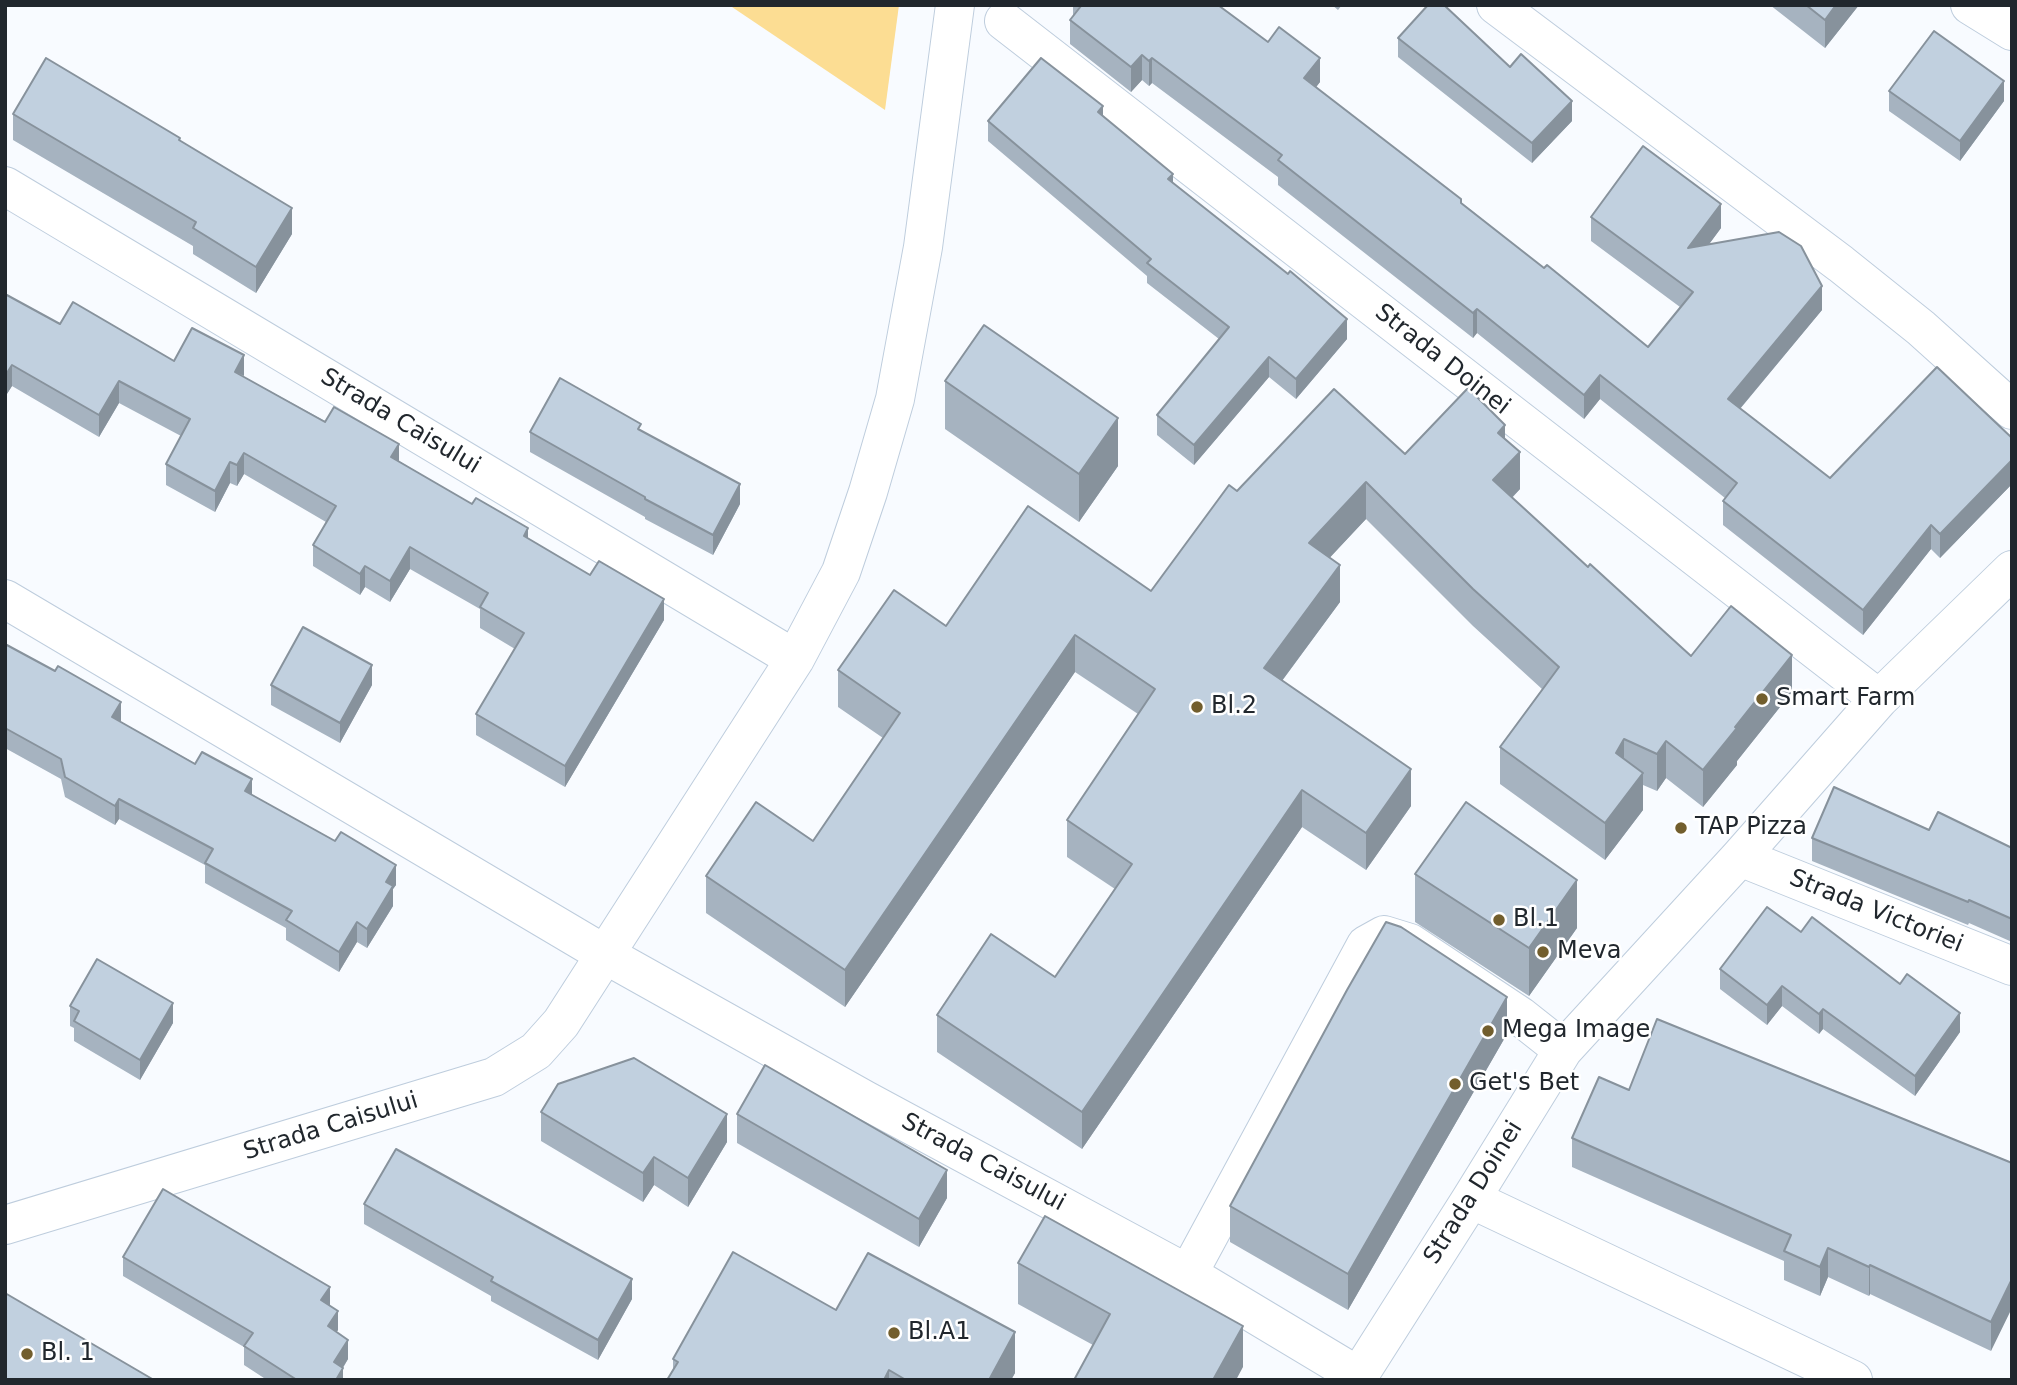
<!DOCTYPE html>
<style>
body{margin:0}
#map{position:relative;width:2017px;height:1385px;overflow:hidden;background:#f8fbff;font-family:"DejaVu Sans",sans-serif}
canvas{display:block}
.frame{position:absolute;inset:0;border:7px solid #21272d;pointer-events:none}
</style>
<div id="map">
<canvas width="2017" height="1385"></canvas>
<div class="frame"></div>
</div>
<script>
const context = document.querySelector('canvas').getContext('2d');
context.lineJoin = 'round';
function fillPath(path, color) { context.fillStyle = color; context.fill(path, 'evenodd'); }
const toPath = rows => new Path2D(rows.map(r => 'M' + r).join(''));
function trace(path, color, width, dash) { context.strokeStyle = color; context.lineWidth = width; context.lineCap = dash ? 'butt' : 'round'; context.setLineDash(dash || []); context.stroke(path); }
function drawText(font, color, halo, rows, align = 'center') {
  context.font = font + ' "DejaVu Sans",sans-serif'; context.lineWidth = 5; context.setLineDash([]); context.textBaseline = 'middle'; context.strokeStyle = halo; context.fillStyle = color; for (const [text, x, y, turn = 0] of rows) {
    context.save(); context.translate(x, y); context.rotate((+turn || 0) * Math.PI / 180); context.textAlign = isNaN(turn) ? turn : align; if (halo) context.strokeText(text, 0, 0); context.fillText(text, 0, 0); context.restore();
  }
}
const green = toPath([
 [729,5,899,5,885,110]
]);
const minor = toPath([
 [1496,5,1841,264,1921,328,2012,410],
 [1970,5,2012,31],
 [1004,21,1879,699],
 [5,186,795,659],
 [5,599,606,955,865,1100,1188,1274,1358,1376],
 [1740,857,2012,966],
 [1471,1199,1853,1380],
 [5,1225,494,1077,536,1051,561,1023,795,659,841,572,868,492,895,399,923,247,955,5],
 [1188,1274,1366,945,1384,935,1410,943,1520,1016,1563,1050],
 [1356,1380,1471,1199,1563,1050,1740,857,1879,699,2012,570]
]);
const wall = toPath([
 [1073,5,1218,5,1320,82,1316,87,1544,268,1648,347,1680,307,1591,241,1591,217,1721,228,1709,244,1822,310,1740,409,1830,478,2012,438,2012,484,1940,558,1931,549,1863,635,1723,525,1723,501,1725,498,1600,399,1584,419,1477,333,1473,338,1278,185,1278,177,1152,83,1149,86,1142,80,1131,92,1070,44,1070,20,1073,16],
 [1332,5,1342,5,1338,10],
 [1770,5,1859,5,1825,48],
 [1398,38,1510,67,1572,121,1532,163,1398,57],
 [1889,91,2004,101,1960,161,1889,111],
 [13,114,180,141,292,234,256,293,193,254,193,246,13,140],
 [1103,116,1173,183,1347,339,1296,399,1269,377,1194,465,1157,435,1157,415,1219,339,1147,283,1147,276,988,141,988,121],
 [5,294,60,324,174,361,244,377,399,461,664,620,565,787,476,735,476,714,515,649,480,628,480,609,410,569,390,602,365,587,360,595,313,566,313,545,326,522,244,474,237,486,230,483,215,512,166,485,166,464,181,436,119,403,99,437,12,386,5,397],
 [945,381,1118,466,1079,522,945,429],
 [641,430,740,504,713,555,645,519,645,517,530,452,530,432],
 [1505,439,1520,489,1512,498,1588,567,1691,656,1792,692,1737,761,1737,765,1703,807,1666,778,1657,791,1643,785,1643,810,1605,860,1500,784,1500,747,1542,689,1473,626,1366,519,1329,558,1340,602,1282,681,1411,806,1366,870,1302,827,1082,1149,937,1052,937,1015,1055,977,1115,889,1067,857,1067,820,1138,714,1075,672,845,1007,706,913,706,876,813,841,883,738,838,707,838,670,946,626,1151,591,1237,491,1405,454],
 [5,644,121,722,252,795,396,885,393,889,393,906,367,948,357,942,339,972,286,940,286,928,205,883,205,865,119,819,115,825,65,797,61,779,5,748],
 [271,685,372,685,340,743,271,705],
 [1929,830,2012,848,2012,942,1969,923,1968,925,1812,861,1812,838],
 [1415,874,1577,928,1529,996,1415,922],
 [1801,932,1960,1032,1915,1096,1823,1029,1819,1034,1782,1006,1767,1025,1720,989,1720,969],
 [70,1006,173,1023,140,1080,74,1041,74,1028,70,1026],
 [1507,1034,1348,1310,1230,1242,1230,1206],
 [1629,1090,2012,1163,1991,1351,1870,1294,1869,1296,1828,1277,1820,1296,1784,1280,1784,1261,1572,1167,1572,1138],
 [541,1112,727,1142,688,1207,654,1185,643,1202,541,1141],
 [737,1114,947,1198,919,1247,737,1143],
 [364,1204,632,1299,598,1360,491,1301,491,1296,364,1224],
 [123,1257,330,1306,338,1330,336,1332,348,1359,343,1368,343,1380,267,1380,244,1365,244,1347,123,1276],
 [1018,1263,1243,1367,1093,1345,1018,1304],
 [836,1310,1015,1373,1011,1380,667,1380,673,1369,673,1359]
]);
const shadedWall = toPath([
 [1836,5,1859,5,1825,48,1825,20],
 [1142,55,1142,80,1131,92,1131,67],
 [1152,58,1152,83,1149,86,1149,61],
 [1320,58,1320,82,1304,103,1304,78],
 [2004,81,2004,101,1960,161,1960,141],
 [1572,101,1572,121,1532,163,1532,143],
 [1103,106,1103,125,1098,112],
 [1173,174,1173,194,1168,179],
 [1721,204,1721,228,1688,273,1688,248],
 [292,208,292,234,256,293,256,267],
 [1822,286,1822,310,1728,423,1728,399],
 [1477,309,1477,333,1473,338,1473,313],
 [1347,319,1347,339,1296,399,1296,379],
 [244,355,244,376,235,372],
 [1269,357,1269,377,1194,465,1194,445],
 [12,365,12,386,5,397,5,376],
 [1600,375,1600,399,1584,419,1584,395],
 [119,381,119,403,99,437,99,415],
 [1118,418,1118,466,1079,522,1079,474],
 [1505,425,1505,461,1498,433],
 [399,444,399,465,391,457],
 [1520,452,1520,489,1493,517,1493,480],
 [244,453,244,474,237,486,237,465],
 [2012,460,2012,484,1940,558,1940,534],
 [230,462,230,483,215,512,215,491],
 [1366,482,1366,519,1309,580,1309,543],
 [740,484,740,504,713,555,713,535],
 [1931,525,1931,549,1863,635,1863,610],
 [528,528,528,549,524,536],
 [410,547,410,569,390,602,390,581],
 [1340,565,1340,602,1264,705,1264,668],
 [365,566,365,587,360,595,360,574],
 [664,599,664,620,565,787,565,766],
 [1075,635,1075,672,845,1007,845,970],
 [1792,655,1792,692,1737,761,1737,765,1703,807,1703,770,1735,727],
 [372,665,372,685,340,743,340,723],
 [121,702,121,722,112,717],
 [1624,739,1624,776,1616,753],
 [1666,741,1666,778,1657,791,1657,754],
 [1411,769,1411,806,1366,870,1366,833],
 [1643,773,1643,810,1605,860,1605,823],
 [252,779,252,798,245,791],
 [1302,790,1302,827,1082,1149,1082,1112],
 [119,799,119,819,115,825,115,806],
 [396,865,396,885,393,889,393,906,367,948,367,929,386,882],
 [1577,880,1577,928,1529,996,1529,948],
 [357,922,357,942,339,972,339,952],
 [1782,986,1782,1006,1767,1025,1767,1005],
 [1507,997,1507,1034,1348,1310,1348,1274],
 [173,1003,173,1023,140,1080,140,1060],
 [1823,1009,1823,1029,1819,1034,1819,1014],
 [1960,1013,1960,1032,1915,1096,1915,1076],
 [727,1114,727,1142,688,1207,688,1178],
 [654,1157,654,1185,643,1202,643,1173],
 [947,1170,947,1198,919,1247,919,1219],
 [1828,1248,1828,1277,1820,1296,1820,1267],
 [1870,1265,1870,1294,1869,1296,1869,1267],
 [632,1279,632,1299,598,1360,598,1340],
 [2012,1279,2012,1308,1991,1351,1991,1322],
 [330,1287,330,1306,321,1300],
 [338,1311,338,1330,328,1345,328,1326],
 [1243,1326,1243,1367,1236,1380,1213,1380],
 [1015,1332,1015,1373,1011,1380,989,1380],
 [348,1340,348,1359,335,1380,334,1362],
 [343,1368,343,1380,336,1380],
 [889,1370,889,1380,884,1380]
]);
const building = toPath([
 [1080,5,1218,5,1268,42,1279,27,1320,58,1304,78,1461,199,1461,203,1544,268,1547,265,1648,347,1693,292,1591,217,1643,146,1721,204,1688,248,1779,232,1801,246,1822,286,1728,399,1830,478,1937,367,2012,438,2012,460,1940,534,1931,525,1863,610,1723,501,1737,483,1600,375,1584,395,1477,309,1473,313,1278,160,1282,155,1152,58,1149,61,1142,55,1131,67,1070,20,1081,6,1080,5],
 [1428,5,1444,5,1510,67,1521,54,1572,101,1532,143,1398,38,1428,5],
 [1806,5,1836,5,1825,20,1806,5],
 [1934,31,2004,81,1960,141,1889,91,1934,31],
 [46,58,180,138,179,140,292,208,256,267,193,228,196,222,13,114,46,58],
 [1041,58,1103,106,1098,112,1173,174,1168,179,1288,274,1290,271,1347,319,1296,379,1269,357,1194,445,1157,415,1229,327,1147,263,1151,259,988,121,1041,58],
 [5,294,60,324,73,302,174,361,192,328,244,355,235,372,325,422,334,407,399,444,391,457,472,504,476,498,528,528,524,536,590,575,599,561,664,599,565,766,476,714,524,633,480,607,488,593,410,547,390,581,365,566,360,574,313,545,336,506,244,453,237,465,230,462,215,491,166,464,190,419,119,381,99,415,12,365,5,376,5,294],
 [984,325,1118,418,1079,474,945,381,984,325],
 [560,378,641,424,638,429,740,484,713,535,645,499,645,497,530,432,560,378],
 [1468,388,1505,425,1498,433,1520,452,1493,480,1588,567,1590,564,1691,656,1731,606,1792,655,1735,727,1737,728,1703,770,1666,741,1657,754,1624,739,1616,753,1643,773,1605,823,1500,747,1559,667,1473,589,1366,482,1309,543,1340,565,1264,668,1411,769,1366,833,1302,790,1082,1112,937,1015,991,934,1055,977,1132,864,1067,820,1155,689,1075,635,845,970,706,876,756,802,813,841,900,713,838,670,894,590,946,626,1028,506,1151,591,1229,485,1237,491,1334,389,1405,454,1468,388],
 [303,627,372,665,340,723,271,685,303,627],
 [5,644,55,671,58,666,121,702,112,717,195,764,202,752,252,779,245,791,335,841,341,832,396,865,386,882,393,886,367,929,357,922,339,952,286,920,292,911,205,863,213,849,119,799,115,806,65,777,61,759,5,728,5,644],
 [1834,787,1929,830,1938,812,2012,848,2012,919,1969,900,1968,902,1812,838,1834,787],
 [1466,802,1577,880,1529,948,1415,874,1466,802],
 [1767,907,1801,932,1812,917,1900,984,1907,974,1960,1013,1915,1076,1823,1009,1819,1014,1782,986,1767,1005,1720,969,1767,907],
 [1386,922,1401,927,1507,997,1348,1274,1230,1206,1347,990,1386,922],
 [97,959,173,1003,140,1060,74,1021,79,1011,70,1006,97,959],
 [1657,1019,2012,1163,2012,1279,1991,1322,1870,1265,1869,1267,1828,1248,1820,1267,1784,1251,1791,1235,1572,1138,1599,1077,1629,1090,1657,1019],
 [634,1058,727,1114,688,1178,654,1157,643,1173,541,1112,558,1084,634,1058],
 [765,1065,947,1170,919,1219,737,1114,765,1065],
 [396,1149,632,1279,598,1340,491,1281,493,1277,364,1204,396,1149],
 [163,1189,330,1287,321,1300,338,1311,328,1326,348,1340,334,1362,343,1368,336,1380,297,1380,244,1346,253,1333,123,1257,163,1189],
 [1045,1216,1243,1326,1213,1380,1074,1380,1110,1314,1018,1263,1045,1216],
 [733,1252,836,1310,868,1253,1015,1332,989,1380,906,1380,889,1370,884,1380,667,1380,678,1362,673,1359,733,1252],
 [5,1293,154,1380,5,1380,5,1293]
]);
const markers = [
 [1762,699,7,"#725e2d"],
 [1197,707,7,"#725e2d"],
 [1681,828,7,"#725e2d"],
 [1499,920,7,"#725e2d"],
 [1543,952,7,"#725e2d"],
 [1488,1031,7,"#725e2d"],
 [1455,1084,7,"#725e2d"],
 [894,1333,7,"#725e2d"],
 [27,1354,7,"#725e2d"]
];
const streetNames = [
 ["Strada Doinei",1442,360,38],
 ["Strada Caisului",400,422,31],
 ["Strada Victoriei",1876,912,22],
 ["Strada Caisului",331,1127,-17],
 ["Strada Caisului",983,1163,28],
 ["Strada Doinei",1474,1193,-58]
];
const poiNames = [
 ["Smart Farm",1776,699],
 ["Bl.2",1211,707],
 ["TAP Pizza",1695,828],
 ["Bl.1",1513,920],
 ["Meva",1557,952],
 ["Mega Image",1502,1031],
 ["Get's Bet",1469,1084],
 ["Bl.A1",908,1333],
 ["Bl. 1",41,1354]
];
fillPath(green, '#fcdd93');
trace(minor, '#becddd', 40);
trace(minor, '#fff', 38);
fillPath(wall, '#a6b3c0');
fillPath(shadedWall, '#87929c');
fillPath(building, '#c1d0df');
trace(building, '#87929c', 2);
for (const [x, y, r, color] of markers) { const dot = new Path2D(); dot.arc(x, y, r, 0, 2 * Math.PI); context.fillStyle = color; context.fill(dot); trace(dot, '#fff', 2.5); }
drawText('24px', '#21272d', '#fff', streetNames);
drawText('24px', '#21272d', '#fff', poiNames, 'left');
</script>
